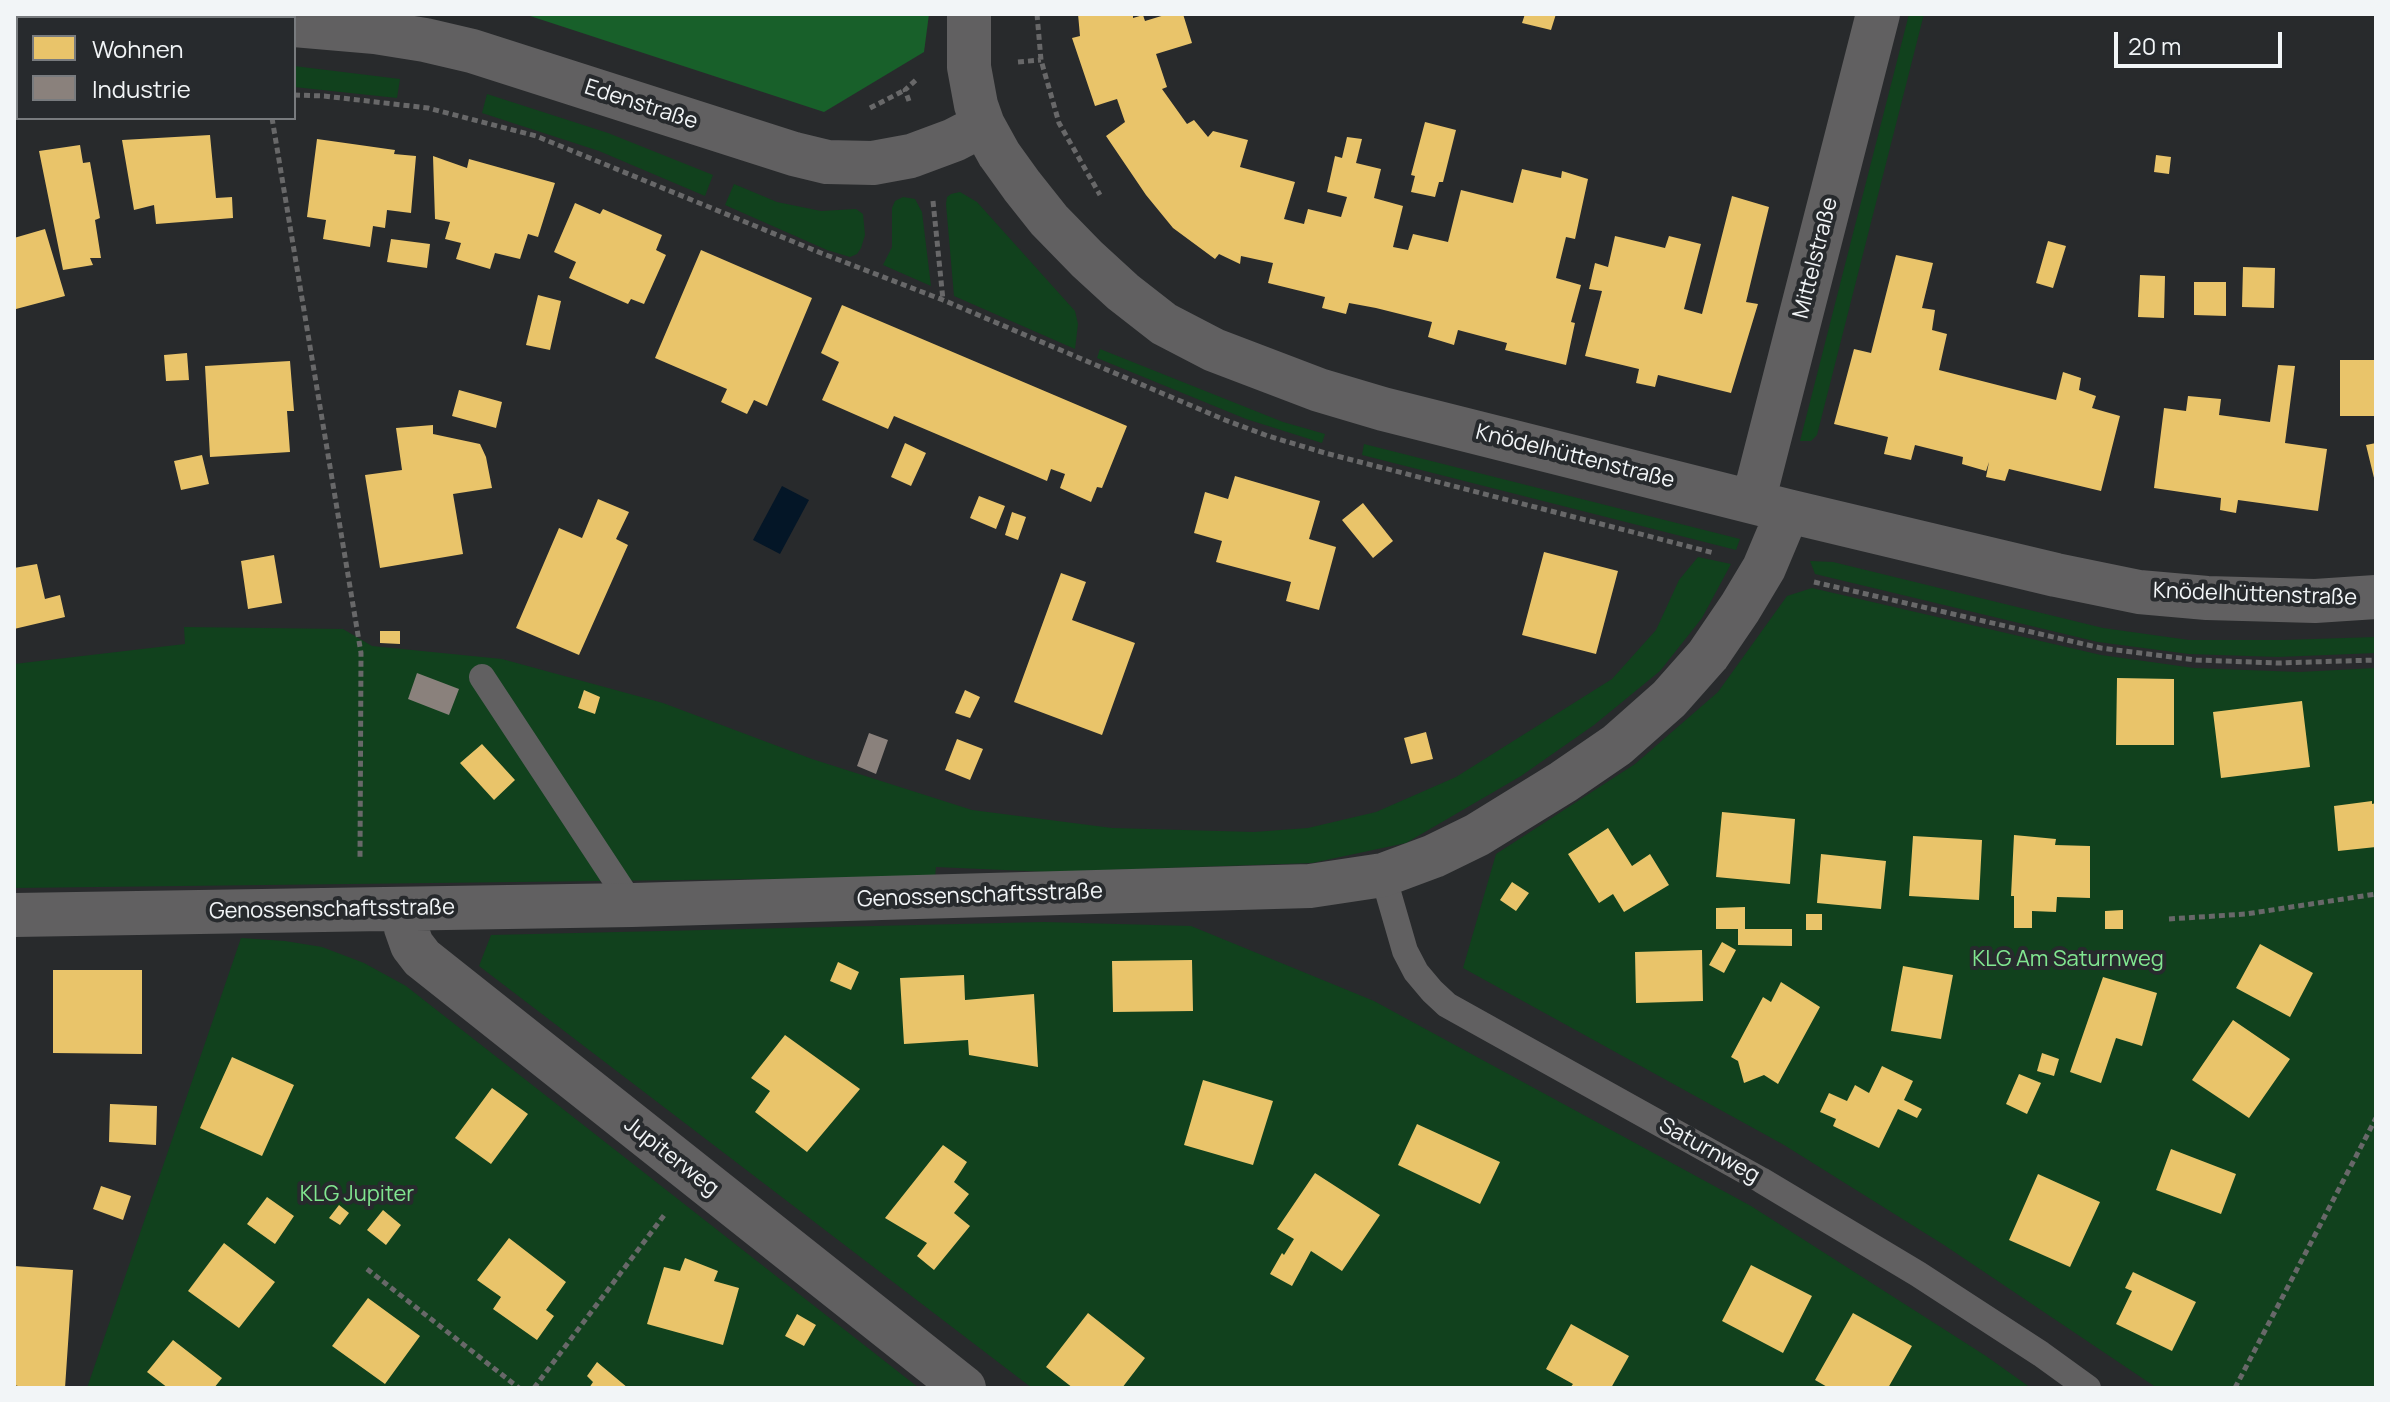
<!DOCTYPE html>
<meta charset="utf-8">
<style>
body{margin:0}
#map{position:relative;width:2390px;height:1402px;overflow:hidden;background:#282a2c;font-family:Manrope,sans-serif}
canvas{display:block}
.frame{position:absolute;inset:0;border:16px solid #f2f5f7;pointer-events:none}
.legend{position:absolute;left:16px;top:16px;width:280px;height:104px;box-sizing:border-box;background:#272a2d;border:2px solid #787b7e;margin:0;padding:10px 14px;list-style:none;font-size:24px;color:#f2f5f7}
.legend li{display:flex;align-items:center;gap:16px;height:40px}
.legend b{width:40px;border:2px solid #787b7e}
.scale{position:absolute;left:2114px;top:32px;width:168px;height:36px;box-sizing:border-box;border:4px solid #f2f5f7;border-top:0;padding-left:10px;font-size:24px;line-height:28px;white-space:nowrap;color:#f2f5f7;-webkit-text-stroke:6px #272a2d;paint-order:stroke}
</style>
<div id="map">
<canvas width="2390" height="1402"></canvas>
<div class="frame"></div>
<ul class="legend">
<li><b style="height:22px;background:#e9c46a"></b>Wohnen</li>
<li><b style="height:22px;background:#8a817c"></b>Industrie</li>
</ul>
<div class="scale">20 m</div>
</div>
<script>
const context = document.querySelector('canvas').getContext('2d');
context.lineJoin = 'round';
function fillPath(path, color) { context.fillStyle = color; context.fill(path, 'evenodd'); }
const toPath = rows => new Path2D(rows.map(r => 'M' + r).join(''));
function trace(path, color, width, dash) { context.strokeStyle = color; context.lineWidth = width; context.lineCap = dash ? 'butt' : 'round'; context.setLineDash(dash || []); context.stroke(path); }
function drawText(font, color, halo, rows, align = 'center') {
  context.font = font + ' Manrope,sans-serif'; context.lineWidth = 8; context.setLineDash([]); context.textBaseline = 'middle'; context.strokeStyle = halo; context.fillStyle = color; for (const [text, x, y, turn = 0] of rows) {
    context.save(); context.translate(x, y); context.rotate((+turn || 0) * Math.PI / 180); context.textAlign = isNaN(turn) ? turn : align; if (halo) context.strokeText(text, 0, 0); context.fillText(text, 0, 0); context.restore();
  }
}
const green = toPath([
 [1909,14,1924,14,1817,435,1811,441,1800,441],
 [294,66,400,79,397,98,294,87],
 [487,94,608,133,713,175,705,196,599,151,482,113],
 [734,184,777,202,821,211,856,209,863,214,865,235,861,248,857,254,850,257,827,250,725,205],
 [960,192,977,202,1075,311,1078,324,1075,349,954,296,946,204,947,197,951,194],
 [903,197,915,199,922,212,931,286,883,265,892,247,892,208,895,201],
 [1100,349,1283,422,1325,434,1322,443,1246,419,1097,358],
 [1364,444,1740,539,1736,550,1362,455],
 [1698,557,1731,564,1702,618,1660,671,1594,725,1521,776,1406,843,1312,863,1049,872,936,867,935,877,14,888,14,664,185,644,184,627,343,629,372,646,502,659,663,703,812,759,972,810,1112,828,1254,832,1308,828,1376,812,1456,777,1612,679,1656,630,1679,580],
 [1810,561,1833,562,2103,628,2189,640,2283,640,2376,637,2376,653,2278,657,2189,654,2098,642,1815,574],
 [1812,588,2101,655,2194,668,2299,672,2376,668,2376,1388,2157,1388,1944,1245,1784,1145,1463,968,1496,854,1635,764,1718,692,1787,596],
 [1044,922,1191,926,1374,1001,1751,1206,1986,1356,2031,1388,1032,1388,479,966,491,935],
 [241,938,285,941,322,947,364,963,406,986,919,1388,87,1388]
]);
const forest = toPath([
 [524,14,929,14,924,52,824,112]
]);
const water = toPath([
 [782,486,809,500,780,554,753,540]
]);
const homes = toPath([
 [1078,14,1133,14,1133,18,1143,15,1145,21,1168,14,1183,14,1192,43,1156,54,1167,87,1162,89,1187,124,1194,120,1208,137,1213,131,1248,140,1240,167,1295,182,1284,219,1304,224,1308,209,1341,217,1347,197,1327,192,1335,156,1342,158,1347,137,1362,139,1356,163,1381,169,1374,198,1403,206,1393,247,1408,250,1413,234,1448,242,1461,190,1513,203,1522,169,1561,178,1562,171,1588,179,1575,239,1566,237,1556,278,1581,285,1571,322,1575,323,1566,365,1505,350,1507,343,1458,330,1454,345,1428,337,1432,322,1376,308,1349,303,1346,314,1322,308,1325,297,1268,283,1273,263,1241,256,1240,264,1219,254,1215,259,1173,228,1146,195,1106,136,1125,122,1117,99,1095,106,1072,38,1080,36],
 [1525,14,1556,14,1551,30,1522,23],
 [1425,122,1456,130,1443,182,1439,182,1435,197,1411,192,1415,176,1411,175],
 [210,135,216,198,232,197,233,218,156,224,154,205,134,210,122,140],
 [317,139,395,150,394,154,416,156,411,213,387,210,385,228,373,226,370,247,323,239,326,220,307,217],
 [80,145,83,163,90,162,100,218,95,220,101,258,90,258,93,265,63,270,39,151],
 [2156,155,2171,157,2169,174,2154,172],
 [433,156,467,168,469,159,555,183,538,237,528,234,520,259,495,253,490,269,456,259,461,243,445,239,450,222,435,219],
 [1732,196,1769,207,1746,302,1758,304,1731,393,1658,375,1655,387,1636,383,1639,369,1585,356,1602,291,1589,289,1595,263,1608,267,1615,236,1665,248,1669,236,1701,244,1684,309,1702,314],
 [575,203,600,214,603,209,662,235,656,250,666,255,644,304,631,299,628,304,569,278,576,262,554,252],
 [45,229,65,296,16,309,14,301,14,238],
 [391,239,430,244,427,268,387,262],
 [2048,241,2066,246,2053,288,2036,283],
 [701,250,812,298,767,406,754,400,747,414,721,402,727,389,655,358],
 [1896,255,1933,263,1922,308,1935,310,1932,330,1947,334,1939,370,2056,400,2063,372,2081,378,2079,390,2096,396,2092,408,2120,416,2101,491,2009,469,2005,481,1986,477,1989,462,1986,471,1962,464,1963,457,1915,445,1911,460,1884,454,1888,437,1834,424,1854,349,1871,353],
 [2243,267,2275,268,2274,308,2242,307],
 [2140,275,2165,276,2164,318,2138,317],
 [2194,282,2226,282,2226,316,2194,315],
 [538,295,561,301,550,350,526,345],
 [842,305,1127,426,1102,488,1097,487,1091,502,1060,488,1065,474,1051,469,1047,481,894,416,888,429,822,400,839,362,821,353],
 [187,353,189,380,166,381,164,355],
 [2340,360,2374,360,2374,416,2340,416],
 [290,361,294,411,287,411,290,452,210,457,205,366],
 [2278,365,2295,366,2285,443,2327,449,2318,511,2238,500,2236,513,2220,510,2221,498,2154,488,2164,408,2186,411,2188,396,2221,399,2219,415,2270,422],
 [459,390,502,402,496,428,452,416],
 [433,425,433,434,480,444,486,457,492,488,453,494,463,554,380,568,365,475,402,470,396,428],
 [905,443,926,453,911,486,891,477],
 [2376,443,2376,482,2375,482,2366,445],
 [202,455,209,484,181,490,174,461],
 [1235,476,1320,501,1309,539,1336,547,1319,610,1286,601,1291,582,1216,562,1222,541,1194,533,1205,492,1228,499],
 [979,496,1005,506,996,529,970,518],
 [598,499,629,512,616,539,628,545,579,655,516,628,559,528,582,538],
 [1363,503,1393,541,1373,558,1342,520],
 [1012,512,1026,517,1018,540,1005,535],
 [1544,552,1618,571,1596,654,1522,635],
 [274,555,282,603,248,609,241,561],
 [37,564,45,599,60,595,65,617,14,629,14,568],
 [1061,573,1086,582,1072,620,1135,643,1102,735,1014,702],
 [380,631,400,631,400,644,380,643],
 [2117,678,2174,679,2174,745,2116,745],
 [584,690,600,697,595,714,578,708],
 [965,690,980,697,970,718,955,713],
 [2302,701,2310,767,2221,778,2213,712],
 [1426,732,1433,759,1411,764,1404,738],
 [957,739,983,749,970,780,945,770],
 [482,744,515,780,494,800,460,763],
 [2372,801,2372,804,2376,803,2376,847,2338,851,2334,806],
 [1722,812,1795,819,1790,884,1716,877],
 [1608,828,1632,866,1650,854,1669,885,1624,912,1613,894,1599,903,1568,854],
 [2014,835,2056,839,2055,845,2090,846,2090,898,2057,897,2056,912,2032,911,2032,928,2014,928,2014,896,2011,896],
 [1913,836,1982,840,1979,900,1909,896],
 [1821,854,1886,861,1881,909,1817,903],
 [1512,882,1529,893,1516,911,1500,900],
 [1745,907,1745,929,1792,929,1792,946,1738,945,1738,929,1716,929,1716,908],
 [2123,910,2123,929,2105,929,2105,911],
 [1806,914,1822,914,1822,930,1806,930],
 [1722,942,1736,950,1724,973,1709,965],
 [2260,944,2313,973,2290,1017,2236,988],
 [1702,950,1703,1001,1636,1003,1635,952],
 [1192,960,1193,1011,1113,1012,1112,961],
 [838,962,859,972,851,990,830,981],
 [1903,966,1953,975,1941,1039,1891,1031],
 [53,970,142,970,142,1054,53,1053],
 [964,975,965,1000,1034,994,1038,1067,969,1055,968,1040,904,1044,900,978],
 [2103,977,2157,993,2142,1046,2116,1038,2101,1083,2070,1072],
 [1781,982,1820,1007,1778,1084,1764,1075,1744,1083,1738,1061,1731,1057,1763,997,1771,1002],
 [2233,1020,2290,1059,2249,1118,2192,1080],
 [785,1035,860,1089,807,1152,755,1112,770,1091,751,1078],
 [2042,1053,2059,1059,2054,1076,2037,1071],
 [232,1057,294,1085,262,1156,200,1128],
 [1882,1066,1913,1081,1904,1100,1922,1109,1917,1118,1898,1109,1879,1148,1833,1126,1836,1119,1820,1112,1829,1093,1847,1101,1855,1085,1869,1093],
 [2019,1074,2041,1083,2027,1114,2006,1104],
 [1203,1080,1273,1101,1253,1165,1184,1145],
 [492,1088,528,1114,491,1164,455,1138],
 [110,1104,157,1106,156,1145,109,1142],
 [1417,1124,1500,1162,1480,1204,1398,1165],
 [943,1145,967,1162,954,1182,969,1194,954,1213,970,1226,934,1270,917,1256,927,1243,885,1218],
 [2171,1149,2236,1174,2221,1214,2156,1190],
 [1315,1173,1380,1215,1342,1271,1311,1251,1292,1286,1270,1274,1282,1253,1284,1255,1294,1239,1277,1229],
 [2038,1174,2100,1202,2070,1267,2009,1240],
 [101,1186,131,1196,123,1220,93,1209],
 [267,1197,294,1216,275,1244,247,1224],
 [339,1205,349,1213,340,1225,329,1218],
 [383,1210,401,1225,386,1245,367,1230],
 [509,1238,566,1282,546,1310,554,1316,537,1340,493,1309,501,1297,477,1280],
 [224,1243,275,1282,239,1328,188,1291],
 [685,1258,718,1271,714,1281,739,1288,723,1345,647,1324,664,1267,680,1271],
 [1751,1265,1812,1296,1783,1353,1722,1321],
 [14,1266,73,1270,65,1388,18,1388,18,1386,14,1385],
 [2133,1272,2196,1302,2172,1351,2116,1324,2132,1291,2125,1288],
 [368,1298,420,1336,385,1384,332,1346],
 [1088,1313,1145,1358,1122,1388,1073,1388,1046,1367],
 [1853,1313,1912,1346,1888,1388,1829,1388,1815,1380],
 [797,1314,816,1325,804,1346,785,1336],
 [1571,1324,1629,1356,1611,1388,1570,1388,1573,1384,1546,1369],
 [173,1340,222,1378,214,1388,168,1388,147,1372],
 [597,1362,628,1388,589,1388,593,1382,587,1376]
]);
const industry = toPath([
 [417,673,459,689,449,715,408,699],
 [869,733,888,740,876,774,857,766]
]);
const path = toPath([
 [124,14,125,18],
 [1037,14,1041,60,1059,123,1100,195],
 [1018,62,1041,60],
 [294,95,324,96,428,108,536,136,821,253,943,300,1225,420,1268,436,1325,453,1714,553],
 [909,101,905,90,918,78],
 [870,108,905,90],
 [14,114,18,113],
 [272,118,361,653,360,858],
 [933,201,943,300],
 [1814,582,2101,648,2196,660,2278,663,2376,660],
 [2169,919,2246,914,2376,894],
 [367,1269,519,1388],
 [534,1388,665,1214],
 [2235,1388,2376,1118]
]);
const service = toPath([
 [482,677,632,905],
 [1383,875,1405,951,1416,972,1432,991,1447,1005,1761,1180,1918,1274,2041,1354,2088,1388]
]);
const minor = toPath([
 [969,14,969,67,976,105,983,125,999,154,1022,186,1049,220,1087,259,1123,292,1164,324,1214,350,1319,390,1383,409,1788,511,2056,575,2139,592,2207,598,2315,601,2376,597],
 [294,25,375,32,425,40,472,51,794,154,827,162,873,163,911,156,954,140,983,125],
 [14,57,18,56],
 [1753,502,1878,14],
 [403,909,406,928,412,945,422,958,964,1388],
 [14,915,632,905,1310,886,1383,875,1434,856,1477,835,1563,782,1617,745,1669,699,1708,655,1740,608,1764,568,1788,511]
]);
const streetNames = [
 ["Edenstraße",641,105,18],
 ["Mittelstraße",1816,258,-76],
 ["Knödelhüttenstraße",1575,457,14],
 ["Knödelhüttenstraße",2255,595,2],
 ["Genossenschaftsstraße",980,896,-2],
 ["Genossenschaftsstraße",332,910,-1],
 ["Saturnweg",1709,1151,29],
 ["Jupiterweg",671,1157,38]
];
const parkNames = [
 ["KLG Am Saturnweg",2068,960],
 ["KLG Jupiter",357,1195]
];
fillPath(green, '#11411d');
fillPath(forest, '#18602a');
fillPath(water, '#041627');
fillPath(homes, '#e9c46a');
fillPath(industry, '#8a817c');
trace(path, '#686869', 5, [6, 4]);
trace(service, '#616061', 26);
trace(minor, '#616061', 44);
drawText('22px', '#f2f5f7', '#272a2d', streetNames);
drawText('22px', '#81e690', '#272a2d', parkNames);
</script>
